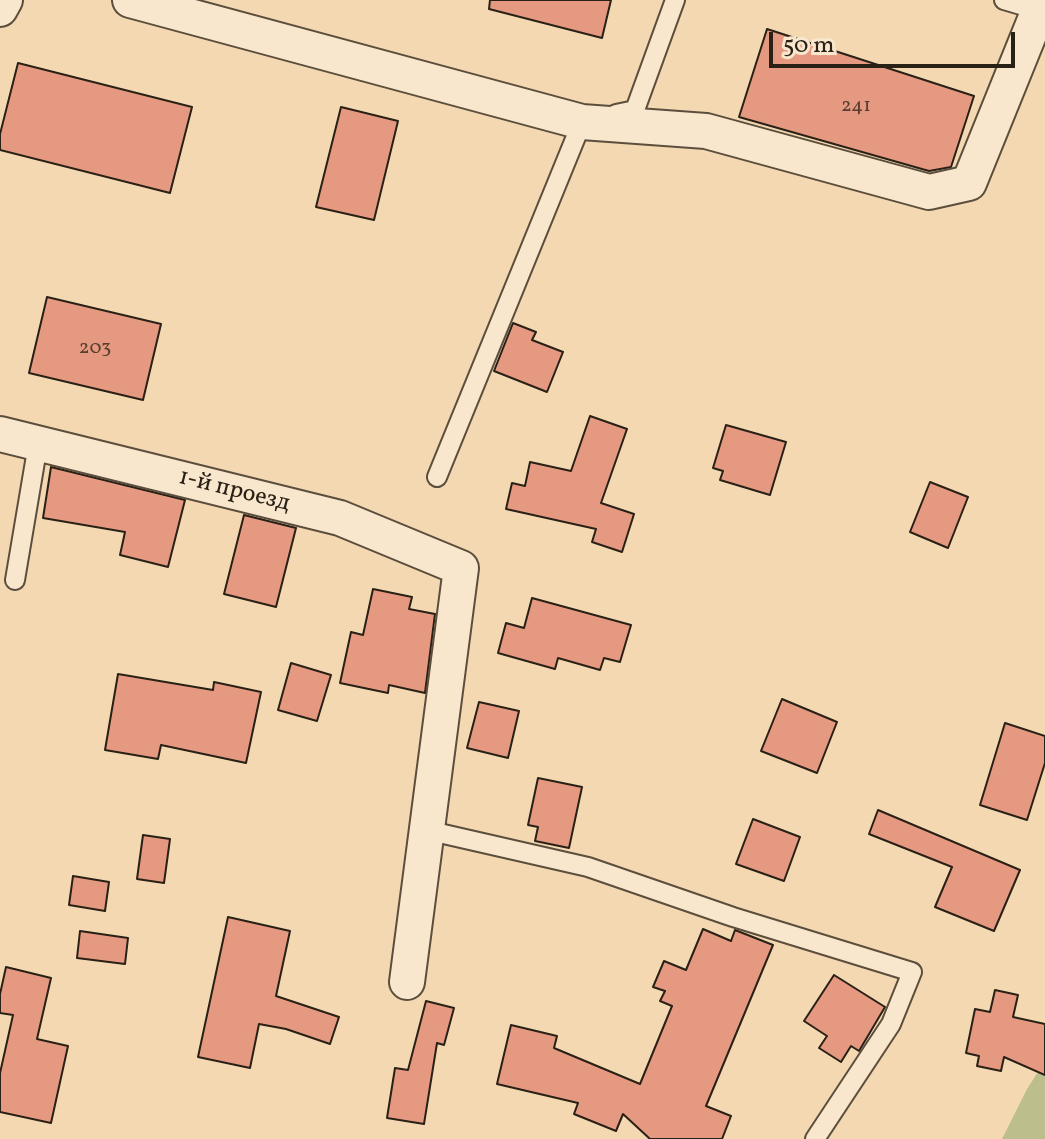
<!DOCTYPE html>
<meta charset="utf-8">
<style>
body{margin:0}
#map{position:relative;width:1045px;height:1139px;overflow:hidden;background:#f4d8b2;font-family:Vollkorn,serif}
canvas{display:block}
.scale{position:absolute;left:769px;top:32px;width:246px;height:36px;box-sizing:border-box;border:4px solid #292016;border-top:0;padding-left:10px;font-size:24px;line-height:28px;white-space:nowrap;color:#292016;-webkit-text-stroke:6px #f8e6cd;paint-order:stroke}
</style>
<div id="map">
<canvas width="1045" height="1139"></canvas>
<div class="scale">50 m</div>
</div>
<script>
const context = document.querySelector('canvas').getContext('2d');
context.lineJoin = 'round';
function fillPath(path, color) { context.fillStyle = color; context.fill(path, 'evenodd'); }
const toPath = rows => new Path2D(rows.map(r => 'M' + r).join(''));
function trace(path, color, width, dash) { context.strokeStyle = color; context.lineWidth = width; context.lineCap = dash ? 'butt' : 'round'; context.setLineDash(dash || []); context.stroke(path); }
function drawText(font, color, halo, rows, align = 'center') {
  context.font = font + ' Vollkorn,serif'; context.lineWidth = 8; context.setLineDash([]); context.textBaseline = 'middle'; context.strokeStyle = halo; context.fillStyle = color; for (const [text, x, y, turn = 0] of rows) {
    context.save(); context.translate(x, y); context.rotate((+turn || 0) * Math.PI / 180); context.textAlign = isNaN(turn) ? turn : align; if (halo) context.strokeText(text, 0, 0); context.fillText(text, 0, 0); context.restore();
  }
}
const green = toPath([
 [1045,1061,1045,1139,1002,1139,1027,1089]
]);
const building = toPath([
 [490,0,611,0,602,38,489,9,490,0],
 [767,29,974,96,951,167,929,171,739,117,767,29],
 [18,63,192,107,170,193,0,150,0,134,18,63],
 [341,107,398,121,374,220,316,207,341,107],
 [47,297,161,324,143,400,29,373,47,297],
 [513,323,536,332,532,340,563,352,547,392,494,371,513,323],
 [590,416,627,429,601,503,634,514,622,552,592,542,596,529,506,509,512,483,525,486,530,462,571,471,590,416],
 [726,425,786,442,770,495,720,480,723,471,713,468,726,425],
 [51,467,185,500,168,567,120,555,125,532,43,518,51,467],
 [930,482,968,497,948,548,910,532,930,482],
 [244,515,296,528,276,607,224,594,244,515],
 [373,589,412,597,409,609,435,614,425,693,389,685,388,693,340,683,351,632,363,635,373,589],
 [532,598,631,625,620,662,604,658,600,670,558,658,555,669,498,653,506,623,524,628,532,598],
 [291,663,331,675,317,721,278,710,291,663],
 [118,674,213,690,214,682,261,692,246,763,161,745,158,759,105,750,118,674],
 [782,699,837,722,817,773,761,751,782,699],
 [479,702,519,711,508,758,467,748,479,702],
 [1005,723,1045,736,1045,763,1027,820,980,805,1005,723],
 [538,778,582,787,569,848,535,841,538,827,528,825,538,778],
 [878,810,1020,870,994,931,935,907,952,867,869,834,878,810],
 [753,819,800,837,784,881,736,864,753,819],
 [143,835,170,839,164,883,137,879,143,835],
 [73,876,109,882,105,911,69,905,73,876],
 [228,917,290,931,276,996,339,1017,330,1044,286,1029,259,1024,250,1068,198,1057,228,917],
 [703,929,731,941,735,930,773,945,706,1106,731,1116,722,1139,650,1139,623,1114,616,1131,574,1114,578,1103,497,1084,511,1025,557,1036,554,1048,640,1084,672,1006,660,1001,665,991,653,987,664,961,686,970,703,929],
 [80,931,128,938,125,964,77,958,80,931],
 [6,967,51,978,37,1039,68,1046,51,1123,0,1112,0,1073,13,1015,0,1013,0,994,6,967],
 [834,975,885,1007,859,1051,851,1046,841,1062,819,1048,827,1036,804,1021,834,975],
 [995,990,1018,995,1013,1017,1045,1024,1045,1075,1004,1057,1001,1071,977,1066,979,1056,966,1053,975,1009,990,1012,995,990],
 [426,1001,454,1008,444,1045,437,1043,424,1124,387,1118,395,1068,408,1070,426,1001]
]);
const lane = toPath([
 [1004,0,1038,10],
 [616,114,635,110,675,0],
 [437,477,582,122,587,121],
 [15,580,38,444],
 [426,830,588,867,733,917,912,972,891,1024,815,1139]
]);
const street = toPath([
 [130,0,582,122,706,131,929,192,969,183,1043,0],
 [0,9,5,0],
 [0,434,340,518,461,568,407,982]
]);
const numberNames = [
 ["241",856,107],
 ["203",95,349]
];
const streetNames = [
 ["1-й проезд",234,492,14]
];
fillPath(green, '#bcbe8c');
fillPath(building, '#e69981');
trace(building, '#292016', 2);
trace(lane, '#5c4e3d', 22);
trace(street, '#5c4e3d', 38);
trace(lane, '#f8e6cd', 18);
trace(street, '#f8e6cd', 34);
drawText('20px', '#583e31', null, numberNames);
drawText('24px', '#292016', '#f8e6cd', streetNames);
</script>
